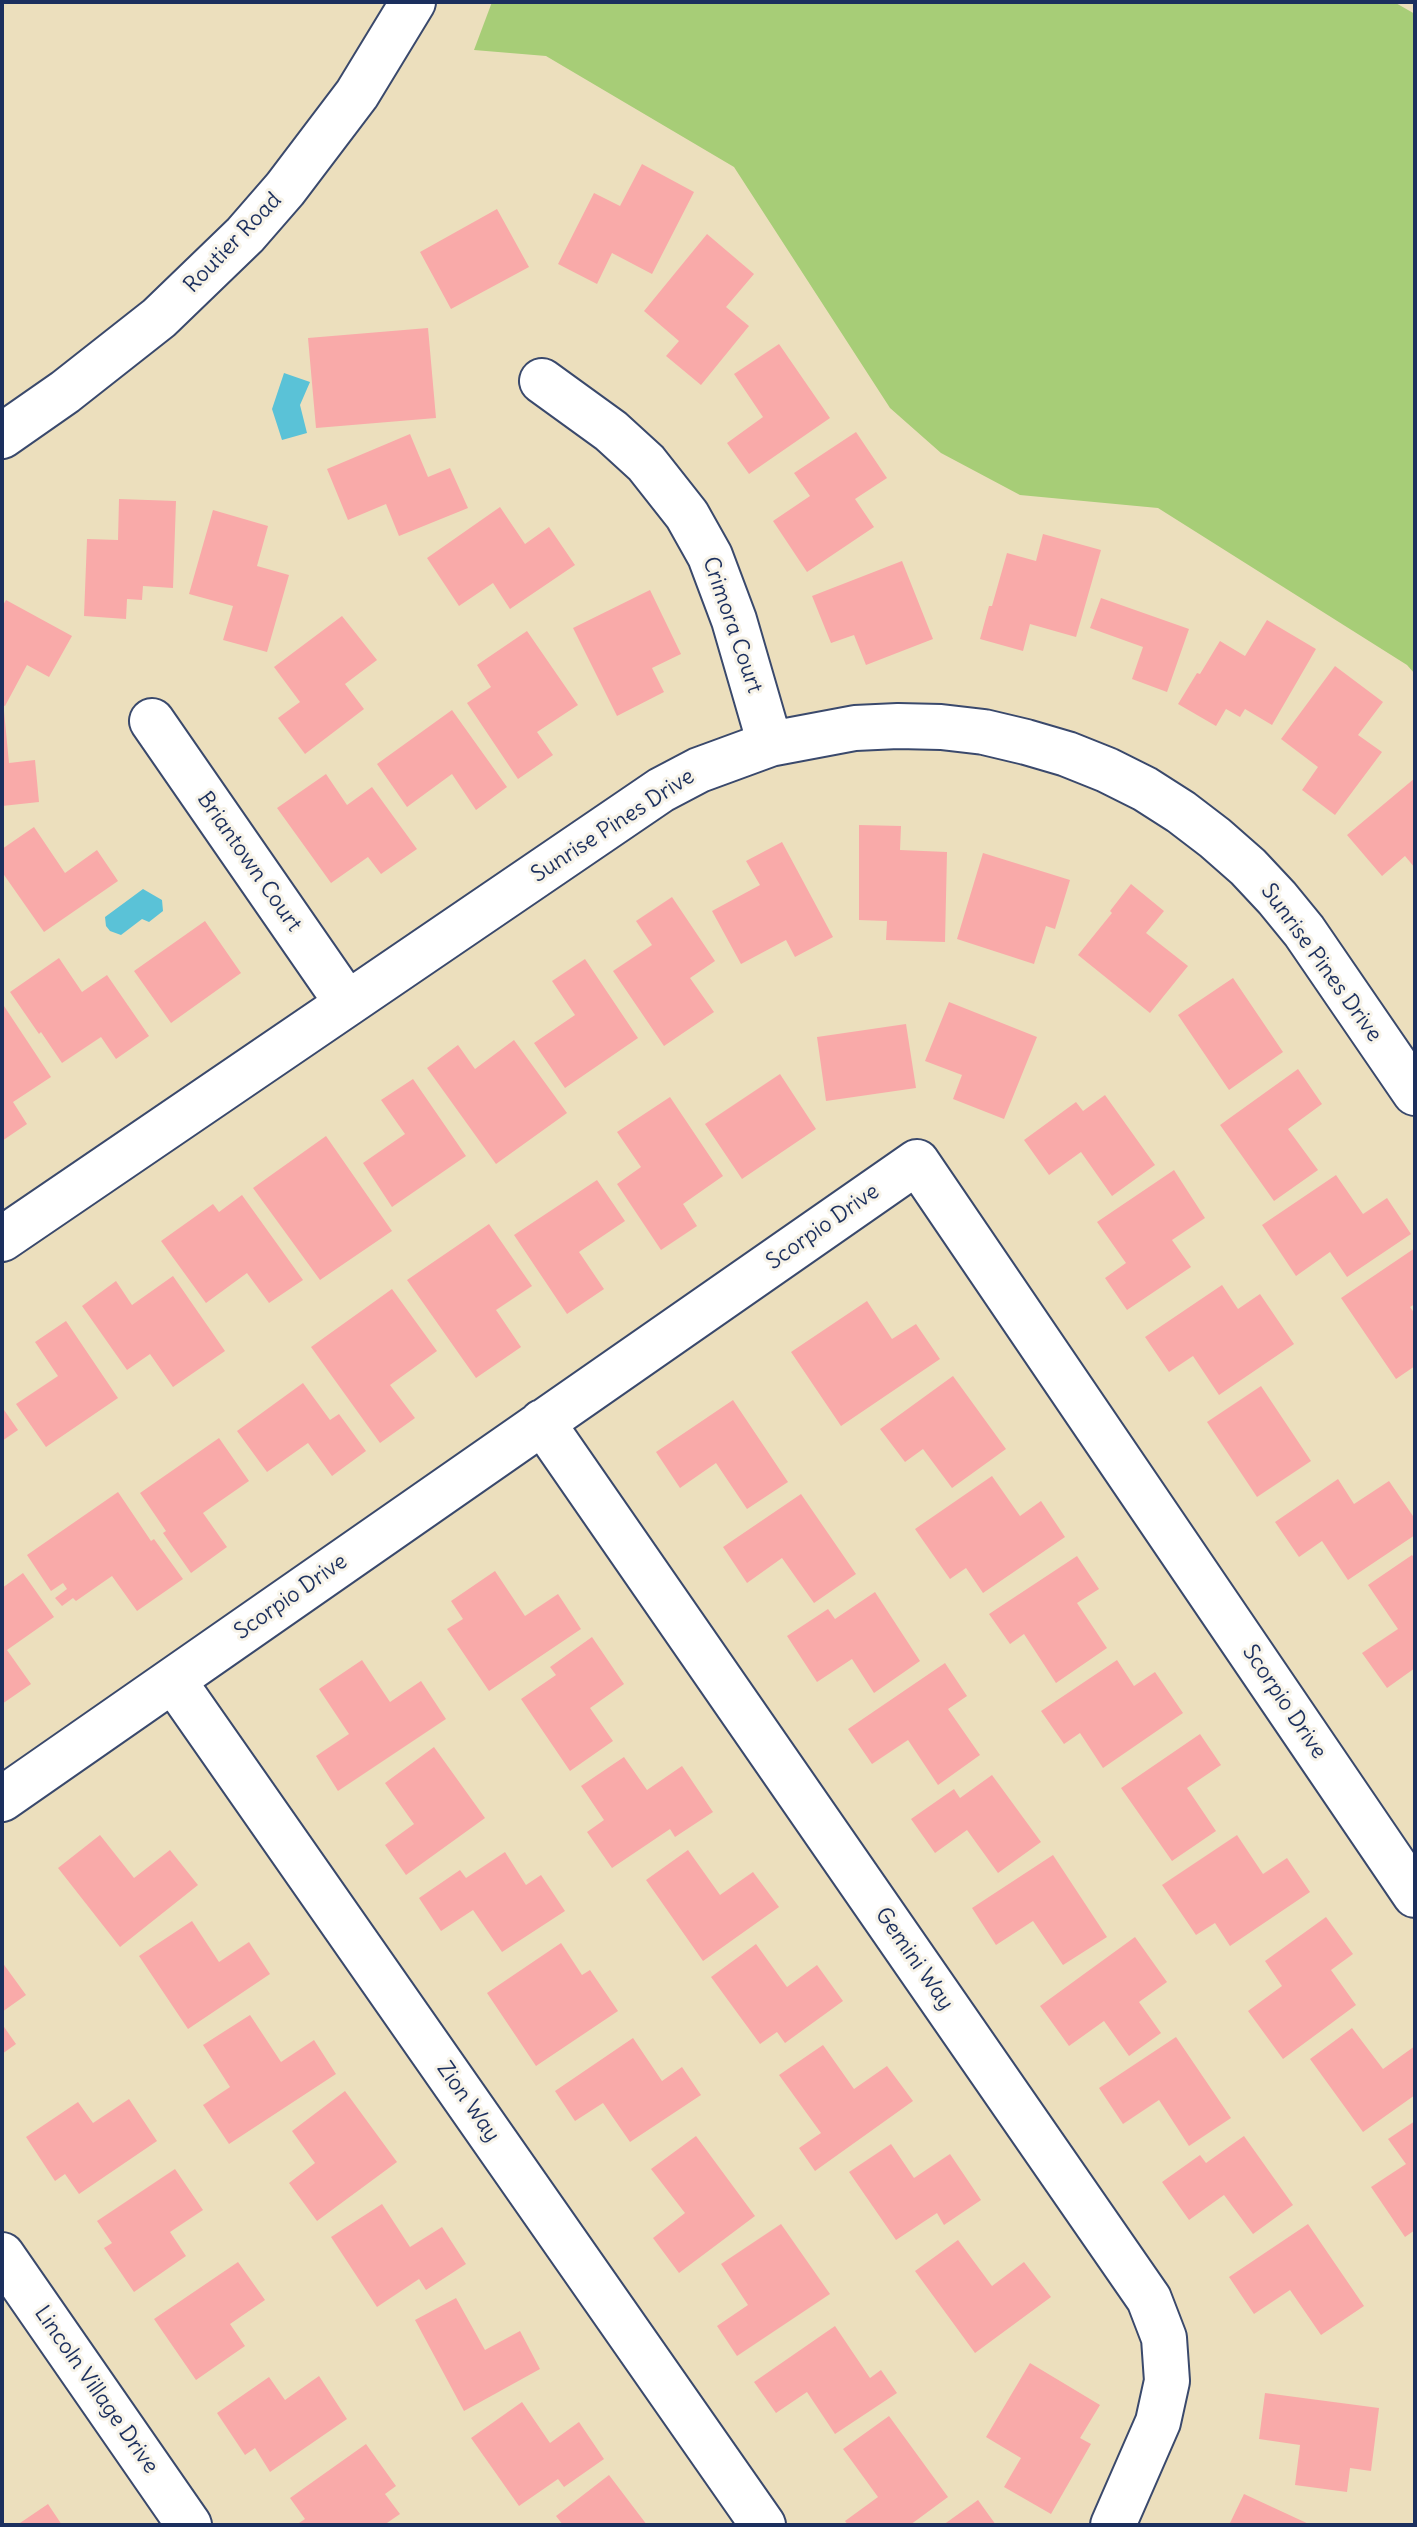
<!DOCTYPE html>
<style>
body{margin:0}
#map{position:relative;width:1417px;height:2527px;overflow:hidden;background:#ecdfbd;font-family:Delius,sans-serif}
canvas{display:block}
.frame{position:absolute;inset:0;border:4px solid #1b2f5e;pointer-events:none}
</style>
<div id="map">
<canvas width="1417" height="2527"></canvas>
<div class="frame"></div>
</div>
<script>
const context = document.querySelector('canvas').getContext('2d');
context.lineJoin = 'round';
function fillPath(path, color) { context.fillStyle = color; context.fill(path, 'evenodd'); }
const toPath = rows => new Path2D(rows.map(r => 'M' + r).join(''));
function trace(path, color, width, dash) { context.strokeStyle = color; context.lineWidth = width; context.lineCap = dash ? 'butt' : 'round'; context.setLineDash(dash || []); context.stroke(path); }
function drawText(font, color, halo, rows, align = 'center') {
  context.font = font + ' Delius,sans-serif'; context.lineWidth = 6; context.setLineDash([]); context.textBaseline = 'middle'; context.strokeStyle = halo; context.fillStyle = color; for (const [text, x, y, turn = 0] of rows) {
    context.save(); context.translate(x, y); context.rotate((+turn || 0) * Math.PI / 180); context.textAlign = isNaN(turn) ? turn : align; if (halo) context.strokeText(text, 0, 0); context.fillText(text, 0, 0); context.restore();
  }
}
const green = toPath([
 [492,2,1394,2,1415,14,1415,674,1407,665,1158,508,1020,495,941,453,890,408,734,167,546,56,474,50]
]);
const water = toPath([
 [284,373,310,382,300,405,307,433,282,440,272,409],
 [143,889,162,900,163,911,149,922,142,919,121,935,110,931,106,926,105,917]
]);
const building = toPath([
 [642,164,694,192,652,274,612,253,597,284,558,264,594,193,620,206],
 [497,209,529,267,451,309,420,252],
 [707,234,754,274,726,307,749,326,701,385,666,356,679,341,644,311],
 [428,328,436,418,316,428,308,338],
 [779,344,830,418,749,474,727,443,763,417,734,374],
 [856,432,887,478,855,499,874,527,807,572,773,521,810,496,794,473],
 [410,434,428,477,450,468,468,508,399,536,386,504,348,520,327,469],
 [119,499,176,501,173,588,143,586,142,600,127,599,126,619,84,616,87,539,118,540],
 [500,507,525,544,549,527,575,565,510,609,493,583,459,606,427,558],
 [213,510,268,526,257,566,289,575,267,652,223,640,233,606,189,594],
 [1043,534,1101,550,1076,637,1030,624,1023,651,980,639,989,606,992,606,1007,553,1036,561],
 [902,561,933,639,866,665,854,635,831,643,812,596],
 [650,590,681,654,652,668,664,692,617,716,573,628],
 [1101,598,1189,629,1167,692,1132,679,1143,647,1090,628],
 [6,600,72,636,49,677,27,665,5,706,2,705,2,607],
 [342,616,377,660,345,684,364,709,305,754,278,718,300,702,274,667],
 [1267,620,1316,649,1272,725,1245,709,1240,717,1226,709,1216,726,1178,704,1197,673,1200,674,1220,641,1245,656],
 [527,631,578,705,537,732,553,755,518,779,467,703,491,687,477,665],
 [1335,666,1383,702,1358,735,1382,752,1335,815,1302,790,1318,767,1281,739],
 [452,710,507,787,476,810,452,774,407,807,377,764],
 [2,711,4,711,9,763,35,760,39,802,2,806],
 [326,774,347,805,372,787,417,849,381,874,368,857,331,883,277,808],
 [1415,778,1415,868,1405,856,1382,876,1347,835],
 [859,825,901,826,900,850,947,852,945,942,886,940,887,921,859,920],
 [34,827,65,873,97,850,118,881,44,932,2,872,2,849],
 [782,842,833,937,795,957,786,940,741,964,712,911,760,885,746,861],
 [983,853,1070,880,1055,929,1046,926,1034,964,957,939],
 [1131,884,1164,911,1146,933,1188,966,1150,1013,1078,955,1112,913,1110,911],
 [672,897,715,961,690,978,714,1012,664,1046,613,971,652,945,636,921],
 [205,921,241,973,171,1023,134,971],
 [59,958,82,992,107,975,149,1036,116,1059,101,1037,62,1063,41,1032,39,1034,10,992],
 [585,959,638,1038,565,1088,534,1043,575,1015,552,981],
 [1233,978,1283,1052,1229,1090,1178,1015],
 [949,1002,1037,1037,1004,1119,953,1099,962,1075,925,1061],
 [2,1003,51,1077,13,1102,27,1124,2,1141],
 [906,1024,916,1088,826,1101,817,1037],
 [514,1040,567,1113,496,1164,427,1068,458,1045,475,1069],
 [1298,1069,1322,1104,1288,1129,1318,1170,1274,1201,1220,1125],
 [780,1074,816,1129,742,1179,705,1124],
 [413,1079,466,1156,392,1207,363,1163,405,1134,381,1100],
 [1105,1095,1155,1165,1112,1196,1081,1152,1049,1175,1024,1140,1076,1102,1083,1111],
 [670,1097,723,1176,683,1204,697,1226,661,1250,617,1184,641,1167,617,1132],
 [326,1136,392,1231,320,1280,253,1188],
 [1174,1170,1205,1218,1172,1240,1191,1267,1127,1310,1105,1278,1126,1263,1097,1222],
 [1336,1175,1363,1214,1387,1198,1411,1234,1347,1277,1330,1252,1296,1276,1262,1225],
 [597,1180,625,1221,579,1252,604,1289,567,1314,514,1235],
 [242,1195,303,1280,269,1303,247,1273,206,1303,161,1241,213,1204,219,1212],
 [489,1224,532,1286,496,1310,521,1347,476,1378,407,1280],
 [1415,1248,1415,1304,1410,1307,1415,1314,1415,1366,1396,1379,1341,1298],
 [173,1276,225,1351,173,1387,150,1354,127,1370,82,1306,116,1281,132,1305],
 [1222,1285,1238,1309,1260,1294,1294,1344,1219,1395,1193,1356,1169,1372,1145,1337],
 [392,1289,437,1351,390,1385,415,1418,380,1443,311,1347],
 [867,1301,892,1339,916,1324,940,1359,841,1426,791,1352],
 [66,1321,118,1398,46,1447,16,1404,58,1376,35,1342],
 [953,1376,1006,1449,952,1488,923,1449,905,1462,880,1429],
 [303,1383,330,1420,339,1414,366,1451,332,1476,308,1443,267,1472,237,1431],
 [1261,1386,1311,1461,1257,1497,1207,1422],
 [733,1400,788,1482,747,1509,716,1463,680,1488,656,1452],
 [2,1407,18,1430,2,1441],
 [219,1438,249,1481,203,1513,227,1547,191,1573,163,1533,166,1531,140,1493],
 [992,1476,1020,1516,1041,1501,1065,1537,983,1593,966,1568,950,1579,915,1529],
 [1338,1479,1354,1504,1389,1481,1415,1519,1415,1535,1348,1580,1322,1541,1299,1557,1275,1522],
 [118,1492,151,1541,154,1539,183,1579,137,1611,112,1576,76,1601,73,1598,62,1606,55,1598,67,1589,63,1583,51,1591,27,1555],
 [801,1494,856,1574,814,1603,782,1558,747,1583,723,1547],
 [1412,1555,1415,1559,1415,1668,1387,1688,1362,1653,1398,1629,1368,1585],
 [1077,1556,1099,1589,1077,1603,1107,1648,1056,1683,1024,1634,1010,1644,989,1614],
 [495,1571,525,1616,558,1594,581,1629,489,1691,447,1629,463,1619,451,1601],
 [23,1573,54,1617,7,1650,31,1684,2,1704,2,1588],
 [875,1592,920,1661,874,1693,852,1659,817,1682,787,1636,828,1609,835,1619],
 [592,1637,624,1684,590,1708,613,1741,570,1771,521,1699,556,1675,550,1667],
 [362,1660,390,1702,421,1681,446,1719,338,1791,316,1756,349,1734,319,1689],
 [1117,1660,1134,1686,1155,1672,1183,1713,1103,1768,1080,1733,1064,1744,1041,1711],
 [945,1663,967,1696,948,1709,980,1755,938,1785,908,1740,872,1764,848,1729],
 [1200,1734,1221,1765,1187,1788,1216,1831,1172,1861,1121,1788],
 [434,1747,485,1818,406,1875,385,1845,414,1824,385,1783],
 [624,1757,647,1790,682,1766,713,1812,675,1837,670,1829,612,1868,587,1832,604,1820,581,1786],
 [992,1775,1041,1842,998,1873,967,1830,935,1853,911,1819,954,1789,960,1798],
 [100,1835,134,1878,170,1850,198,1885,120,1947,58,1868],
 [1237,1835,1263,1874,1287,1858,1310,1892,1230,1946,1215,1923,1196,1935,1162,1885],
 [688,1850,720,1895,753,1872,779,1907,703,1961,646,1880],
 [505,1852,526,1885,541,1875,565,1911,502,1952,473,1910,441,1931,419,1898,460,1870,466,1878],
 [1053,1855,1107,1937,1063,1965,1033,1921,996,1945,972,1908],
 [1326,1917,1353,1954,1331,1970,1356,2005,1283,2059,1248,2011,1282,1986,1265,1961],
 [192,1921,219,1962,249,1942,270,1974,188,2029,139,1956],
 [1135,1937,1167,1982,1139,2002,1161,2033,1129,2056,1104,2021,1069,2046,1040,2006],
 [561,1943,582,1975,590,1970,618,2011,536,2066,487,1993],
 [756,1944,787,1987,817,1965,843,2001,785,2043,777,2032,760,2044,711,1977],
 [2,1962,26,1995,2,2012],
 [250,2015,281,2062,314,2040,336,2074,229,2144,203,2105,230,2087,203,2045],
 [2,2024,16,2044,2,2054],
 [1352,2028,1383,2069,1415,2046,1415,2095,1363,2132,1310,2059],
 [1176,2037,1231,2118,1189,2146,1159,2100,1123,2124,1099,2088],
 [633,2038,662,2081,682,2067,701,2095,630,2142,603,2103,575,2121,555,2091],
 [823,2045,854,2089,887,2066,913,2101,815,2171,799,2148,821,2133,779,2075],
 [345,2091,397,2162,317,2221,289,2183,315,2163,292,2131],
 [129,2099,157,2141,79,2194,65,2174,55,2181,26,2137,78,2102,93,2123],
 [1415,2121,1415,2230,1405,2237,1371,2187,1406,2164,1388,2139],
 [696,2136,755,2216,679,2273,653,2238,685,2213,651,2169],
 [1244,2136,1293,2205,1253,2234,1224,2195,1189,2220,1162,2182,1200,2155,1206,2163],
 [891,2144,914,2178,950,2154,981,2200,944,2225,937,2213,896,2240,849,2172],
 [175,2169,203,2210,170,2232,186,2256,134,2292,104,2248,112,2243,97,2221],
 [382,2204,410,2247,442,2227,466,2264,426,2290,419,2279,377,2307,331,2237],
 [781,2224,830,2294,737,2356,717,2326,748,2305,721,2264],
 [1308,2224,1364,2306,1321,2335,1290,2290,1254,2314,1229,2277],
 [958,2240,992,2286,1024,2262,1051,2297,975,2353,915,2271],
 [238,2262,265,2300,230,2324,245,2346,196,2380,154,2319],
 [456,2298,485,2350,520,2331,540,2369,464,2411,415,2320],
 [835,2326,870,2378,881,2370,897,2393,835,2434,807,2392,776,2413,754,2382],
 [1030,2363,1100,2405,1080,2438,1091,2444,1051,2514,1004,2487,1021,2458,986,2437],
 [319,2376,347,2419,270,2472,255,2448,245,2455,217,2413,269,2377,285,2400],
 [1265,2393,1379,2408,1371,2471,1350,2468,1347,2492,1295,2485,1300,2445,1259,2439],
 [522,2402,550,2443,579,2422,604,2459,564,2487,558,2479,519,2506,471,2438],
 [889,2416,948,2497,910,2525,848,2525,845,2521,878,2497,843,2449],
 [366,2444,396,2486,385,2494,400,2514,384,2525,296,2525,305,2519,290,2498],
 [609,2475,647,2525,563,2525,556,2516],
 [1244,2494,1311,2525,1229,2525],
 [978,2500,996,2525,943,2525],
 [48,2504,62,2525,17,2525]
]);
const minor = toPath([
 [542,381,611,431,646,463,687,515,710,556,734,620,770,744],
 [152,721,347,1003],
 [2,1239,661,790,699,770,770,744,855,728,898,726,941,727,984,732,1026,742,1067,754,1107,770,1145,789,1181,812,1215,838,1248,867,1277,898,1304,931,1415,1093],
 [542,1422,1149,2299,1164,2338,1167,2381,1158,2422,1113,2525],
 [173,1680,763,2525],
 [2,1799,917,1162,1415,1895]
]);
const tertiary = toPath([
 [2,436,65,392,159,318,245,235,285,189,357,94,413,2],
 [2,2255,189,2525]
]);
const streetNames = [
 ["Routier Road",233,243,-46],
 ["Crimora Court",732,625,71],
 ["Sunrise Pines Drive",613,826,-33],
 ["Briantown Court",249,862,55],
 ["Sunrise Pines Drive",1321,963,54],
 ["Scorpio Drive",823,1227,-35],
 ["Scorpio Drive",291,1597,-35],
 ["Scorpio Drive",1284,1702,56],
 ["Gemini Way",914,1959,55],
 ["Zion Way",468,2102,55],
 ["Lincoln Village Drive",96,2390,55]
];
fillPath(green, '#a7cd77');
fillPath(water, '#5ac2d7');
fillPath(building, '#f9aaa9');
trace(minor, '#3a496c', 48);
trace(tertiary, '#3a496c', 48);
trace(minor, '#fff', 44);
trace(tertiary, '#fff', 44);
drawText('22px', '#1b2f5e', '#f7f3e8', streetNames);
</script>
